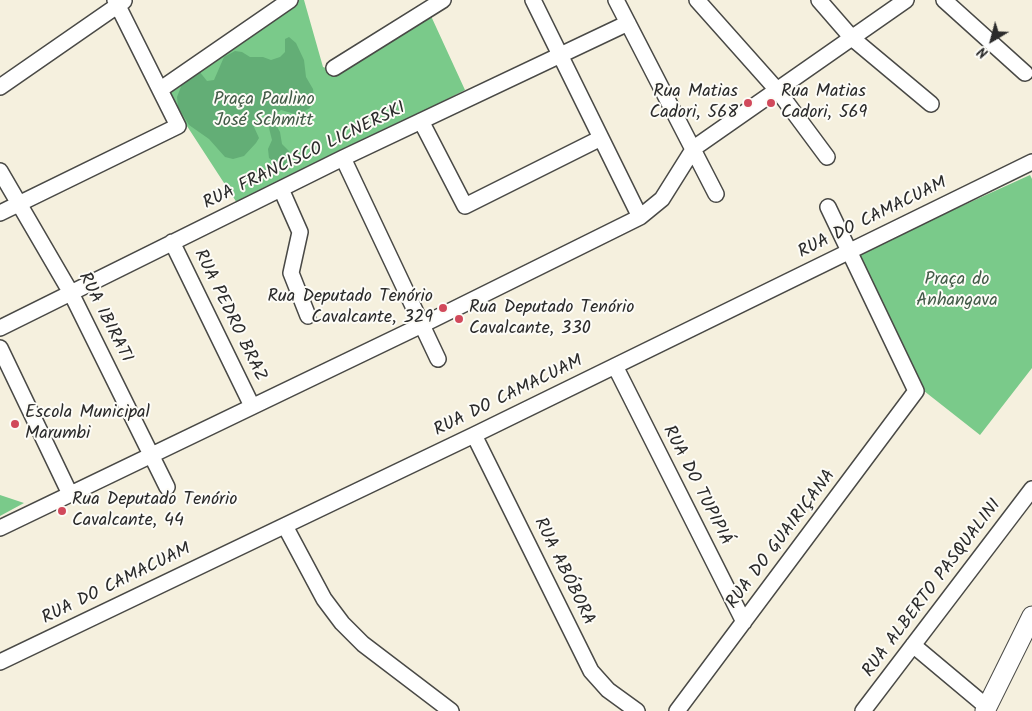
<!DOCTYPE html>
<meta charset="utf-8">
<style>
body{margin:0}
#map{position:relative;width:1032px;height:711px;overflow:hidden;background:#f5f0de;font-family:Kalam,sans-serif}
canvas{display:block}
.north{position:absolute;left:967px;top:15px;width:50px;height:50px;-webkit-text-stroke:4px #fdfcf7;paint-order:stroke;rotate:217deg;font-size:14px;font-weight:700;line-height:20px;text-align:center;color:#2b2b2b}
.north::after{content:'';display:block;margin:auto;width:18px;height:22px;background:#2b2b2b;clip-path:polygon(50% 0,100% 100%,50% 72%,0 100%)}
</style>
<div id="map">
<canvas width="1032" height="711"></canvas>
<div class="north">N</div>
</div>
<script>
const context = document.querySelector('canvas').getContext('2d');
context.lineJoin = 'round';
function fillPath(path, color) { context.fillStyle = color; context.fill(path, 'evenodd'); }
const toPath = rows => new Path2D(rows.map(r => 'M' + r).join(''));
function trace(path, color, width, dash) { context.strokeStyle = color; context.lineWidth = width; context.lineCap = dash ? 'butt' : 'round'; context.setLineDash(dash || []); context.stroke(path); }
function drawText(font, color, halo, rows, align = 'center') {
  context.font = font + ' Kalam,sans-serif'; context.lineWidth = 4; context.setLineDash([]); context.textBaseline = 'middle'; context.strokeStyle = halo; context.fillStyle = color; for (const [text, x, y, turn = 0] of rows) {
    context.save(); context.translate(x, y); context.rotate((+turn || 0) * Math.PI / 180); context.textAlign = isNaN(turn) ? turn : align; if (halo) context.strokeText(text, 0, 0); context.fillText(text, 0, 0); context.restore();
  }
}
const green = toPath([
 [295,0,304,0,323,67,338,72,431,16,465,90,239,206,185,123,167,91],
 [1030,175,1032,179,1032,368,980,435,919,387,856,254],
 [0,495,24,503,0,516]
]);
const forest = toPath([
 [289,37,296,43,304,60,306,77,313,89,314,98,310,108,298,115,281,110,276,114,274,121,280,132,282,144,289,151,286,165,278,165,269,158,268,149,272,140,266,116,262,114,255,118,254,127,259,138,256,143,244,156,233,159,225,157,209,139,189,125,178,107,177,97,182,84,199,71,207,81,214,80,224,57,235,51,242,52,250,57,263,57,271,60,280,57,285,52,285,39]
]);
const minor = toPath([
 [533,0,640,217],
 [616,0,716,194],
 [697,0,778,91,827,157],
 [819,0,852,38,931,104],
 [944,0,1025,73],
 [334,68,443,0],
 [0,87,124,1],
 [161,89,290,0],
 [421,121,465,206,601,138],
 [343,158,438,359],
 [0,171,71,293,167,487],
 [281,189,300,232,291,273,308,316],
 [0,213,178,126,115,0],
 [172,242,252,406],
 [0,328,343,158,628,23],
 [0,348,70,494],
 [615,366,744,622],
 [474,435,591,671,608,690,637,711],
 [285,526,324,599,342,623,363,644,451,711],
 [0,528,422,325,640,217,662,199,694,148,906,0],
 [913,645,987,707],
 [0,662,474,435,1032,162],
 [677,711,916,391,828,207],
 [863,711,1032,489]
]);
const major = toPath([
 [985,711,1032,616]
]);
const markers = [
 [748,103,5,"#d1495b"],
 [771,103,5,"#d1495b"],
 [443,308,5,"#d1495b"],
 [459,319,5,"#d1495b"],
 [15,424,5,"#d1495b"],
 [62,511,5,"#d1495b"]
];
const poiNames = [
 ["Rua Matias",738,93,"right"],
 ["Cadori, 568",738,114,"right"],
 ["Rua Matias",781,93],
 ["Cadori, 569",781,114],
 ["Rua Deputado Tenório",433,298,"right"],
 ["Cavalcante, 329",433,319,"right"],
 ["Rua Deputado Tenório",469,309],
 ["Cavalcante, 330",469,330],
 ["Escola Municipal",25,414],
 ["Marumbi",25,435],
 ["Rua Deputado Tenório",72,501],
 ["Cavalcante, 44",72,522]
];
const parkNames = [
 ["Praça Paulino",264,101],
 ["José Schmitt",264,122],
 ["Praça do",957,281],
 ["Anhangava",957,302]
];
const streetNames = [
 ["RUA FRANCISCO LICNERSKI",305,157,-26],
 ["RUA DO CAMACUAM",873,219,-26],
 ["RUA PEDRO BRAZ",229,316,64],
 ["RUA IBIRATI",104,318,63],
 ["RUA DO CAMACUAM",509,397,-26],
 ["RUA DO TUPIPIÁ",696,486,63],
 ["RUA DO GUAIRIÇANA",782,540,-53],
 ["RUA ABÓBORA",563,572,64],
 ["RUA DO CAMACUAM",117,585,-26],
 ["RUA ALBERTO PASQUALINI",933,589,-53]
];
fillPath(green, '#7aca8a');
fillPath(forest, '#63ae76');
trace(minor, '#494946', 18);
trace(major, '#494946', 21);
trace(minor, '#fff', 15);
trace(major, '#fff', 19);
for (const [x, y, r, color] of markers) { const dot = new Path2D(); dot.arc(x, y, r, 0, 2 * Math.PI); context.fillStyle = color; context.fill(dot); trace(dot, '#fdfcf7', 2); }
drawText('18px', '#2b2b2b', '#fdfcf7', poiNames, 'left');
drawText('18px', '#435b48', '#fdfcf7', parkNames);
drawText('18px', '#2b2b2b', '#fdfcf7', streetNames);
</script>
